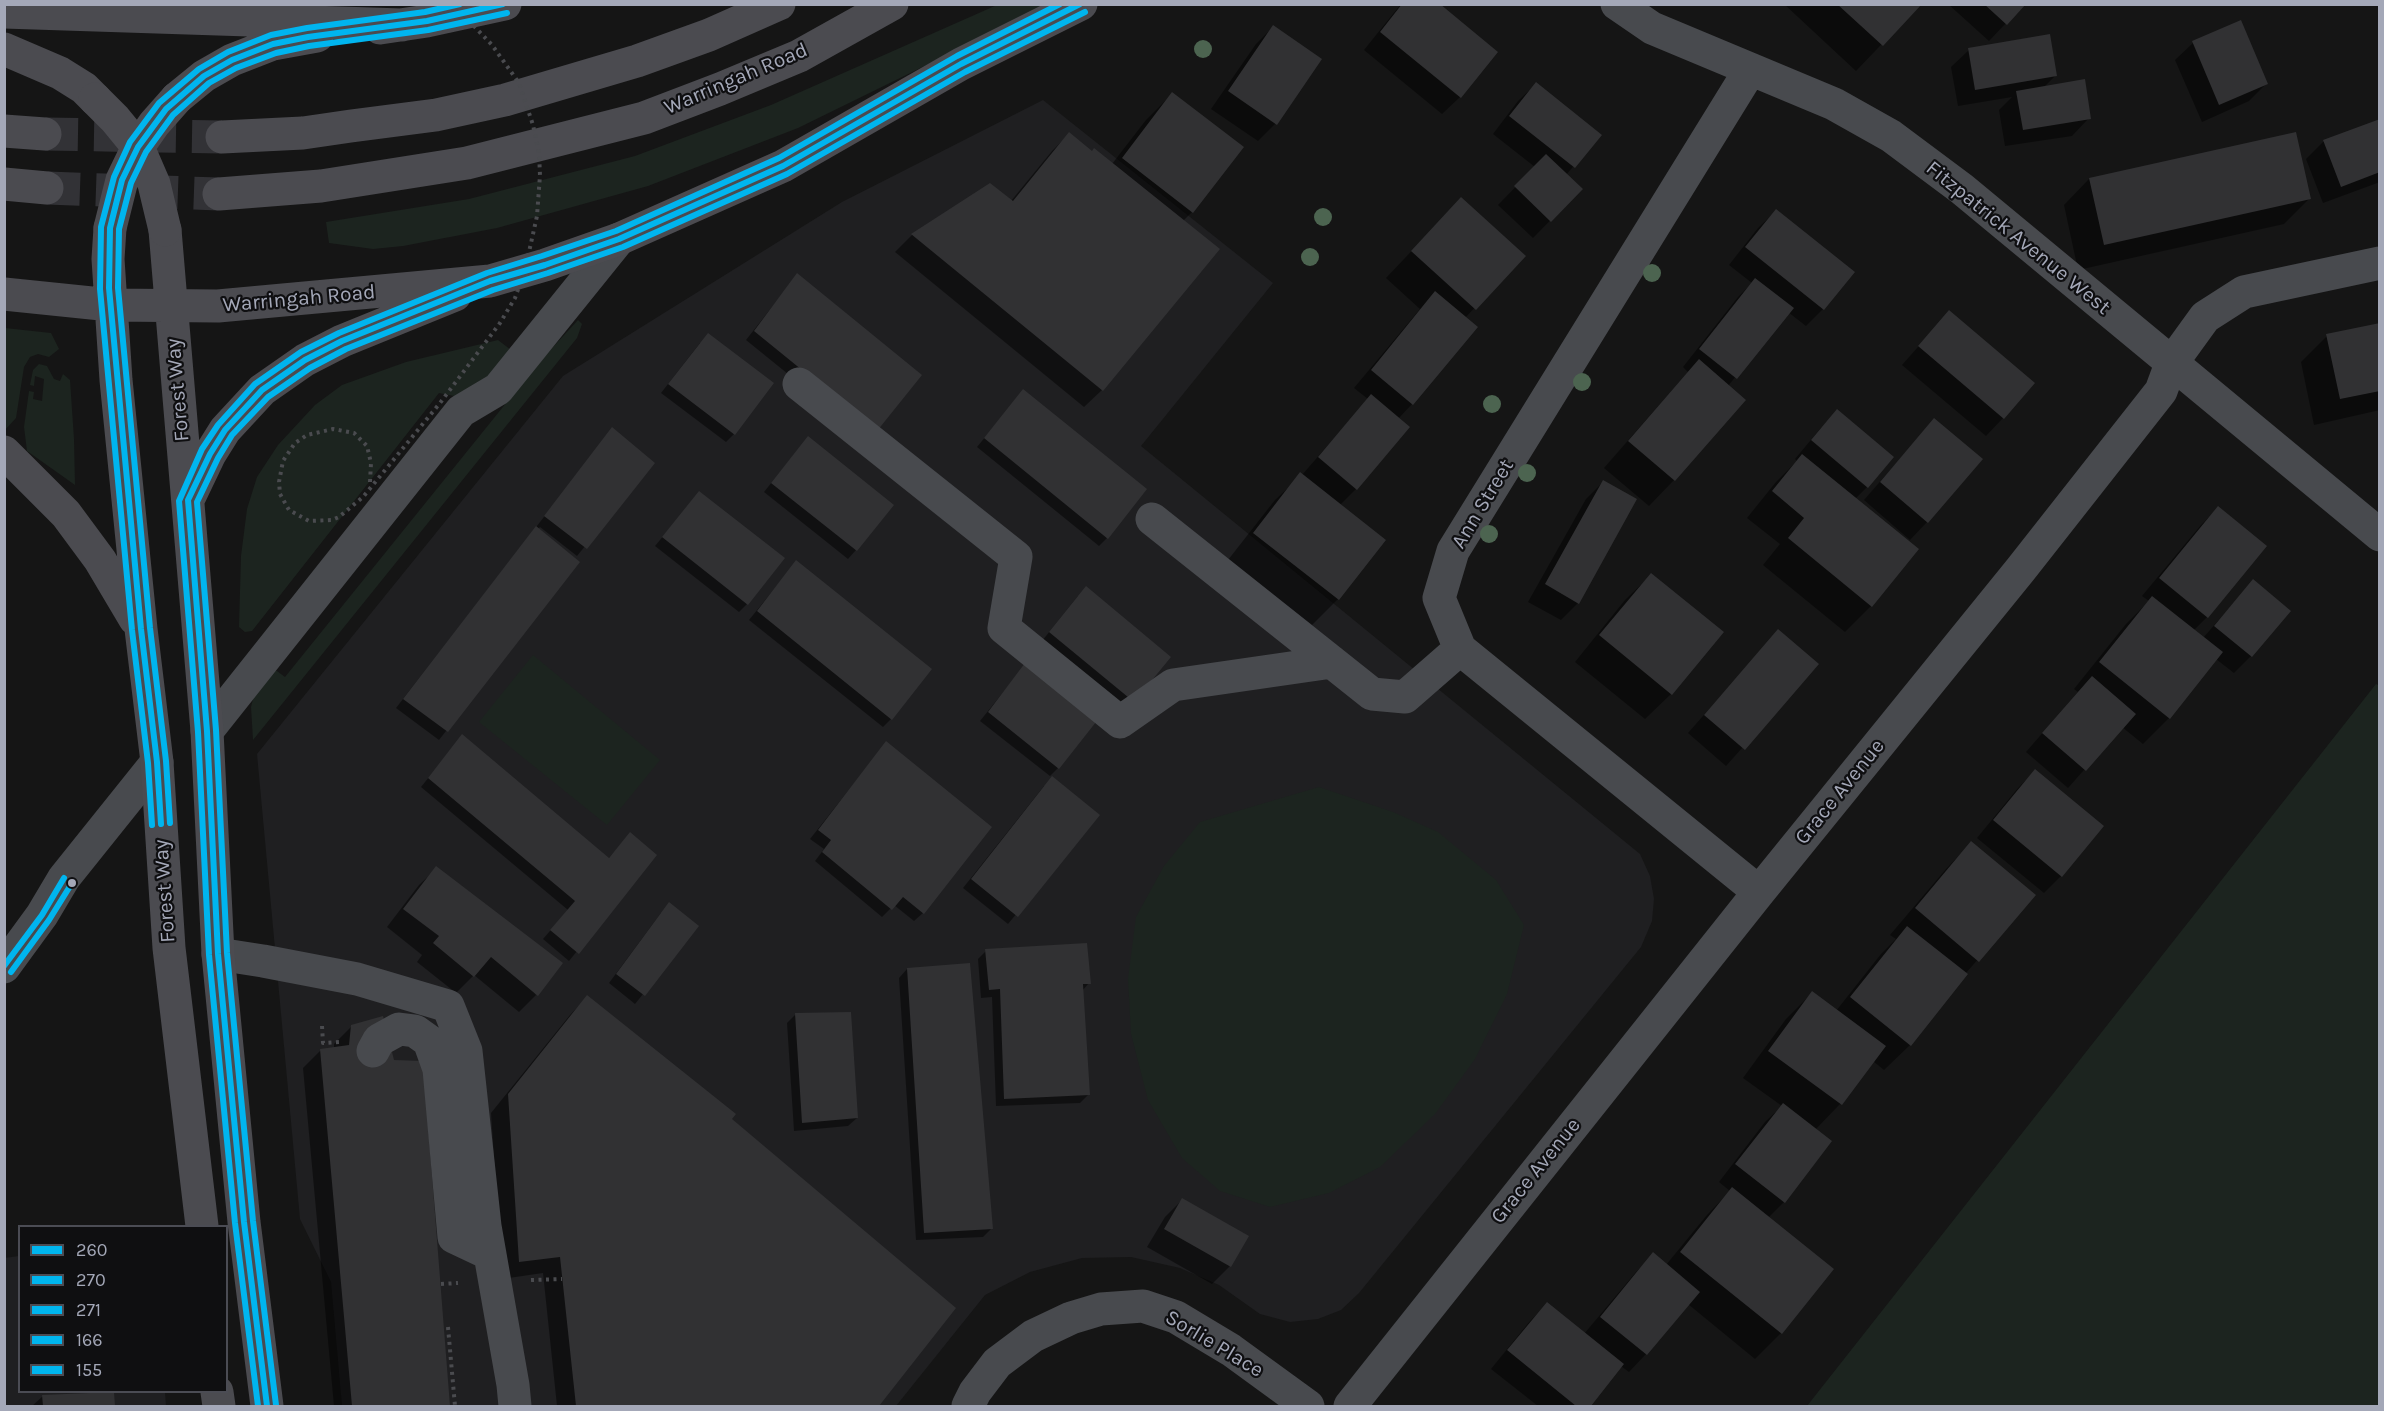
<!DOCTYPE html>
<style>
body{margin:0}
#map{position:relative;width:2384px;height:1411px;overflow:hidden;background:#151515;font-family:Karla,sans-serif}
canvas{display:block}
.frame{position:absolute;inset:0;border:6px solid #a4a8b8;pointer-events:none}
.legend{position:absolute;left:18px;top:1225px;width:210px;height:168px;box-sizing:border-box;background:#0f0f11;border:2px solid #4b4c54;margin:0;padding:8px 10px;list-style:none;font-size:18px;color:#a4a8b8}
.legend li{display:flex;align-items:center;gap:12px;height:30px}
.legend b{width:30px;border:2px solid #4b4c54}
</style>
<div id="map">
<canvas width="2384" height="1411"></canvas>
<div class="frame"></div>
<ul class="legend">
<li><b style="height:8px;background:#00b5ef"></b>260</li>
<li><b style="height:8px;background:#00b5ef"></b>270</li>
<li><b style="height:8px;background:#00b5ef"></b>271</li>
<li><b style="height:8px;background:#00b5ef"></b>166</li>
<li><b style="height:8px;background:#00b5ef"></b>155</li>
</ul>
</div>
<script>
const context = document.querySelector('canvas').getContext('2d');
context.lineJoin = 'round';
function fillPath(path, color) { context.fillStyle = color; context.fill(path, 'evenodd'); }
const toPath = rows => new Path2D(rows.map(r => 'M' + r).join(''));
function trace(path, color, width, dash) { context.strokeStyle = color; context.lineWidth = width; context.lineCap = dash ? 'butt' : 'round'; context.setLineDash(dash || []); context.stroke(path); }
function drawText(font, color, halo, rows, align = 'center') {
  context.font = font + ' Karla,sans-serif'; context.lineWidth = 4.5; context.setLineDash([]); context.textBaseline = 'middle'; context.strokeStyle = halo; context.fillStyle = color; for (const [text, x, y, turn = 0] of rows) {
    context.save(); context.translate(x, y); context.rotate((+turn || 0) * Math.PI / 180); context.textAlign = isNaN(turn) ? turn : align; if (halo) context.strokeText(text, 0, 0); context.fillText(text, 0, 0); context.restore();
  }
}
const built = toPath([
 [1043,100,1273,283,1141,446,1640,854,1650,876,1654,899,1652,921,1641,947,1359,1293,1341,1310,1318,1319,1290,1322,1260,1314,1219,1285,1180,1268,1131,1257,1082,1258,1030,1272,985,1295,896,1406,342,1406,331,1282,300,1219,257,754,563,376,842,202],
 [19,1256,20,1392,165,1392,166,1406,5,1406,4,1258]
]);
const green = toPath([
 [997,5,1049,5,798,128,648,186,497,228,403,246,373,249,329,243,326,222,469,199,635,156,771,105],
 [578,320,582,324,577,338,253,740,251,707,255,691,271,671,277,671,285,677,540,361],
 [5,328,51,333,59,349,49,357,38,354,30,357,24,367,16,418,5,430],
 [498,340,515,353,464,398,439,393,252,631,245,632,239,627,241,556,247,509,257,477,278,445,315,405,342,385,406,362],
 [39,364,47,366,54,379,60,381,63,374,70,380,74,439,75,485,27,451,24,427,29,391,34,392,33,399,42,401,44,379,35,376,34,386,30,385,33,370],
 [533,655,660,760,607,825,479,722],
 [2376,684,2380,686,2379,1406,1807,1406],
 [1319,787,1393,812,1438,832,1496,880,1524,925,1507,994,1475,1059,1435,1114,1380,1167,1329,1193,1270,1207,1220,1191,1182,1158,1148,1100,1131,1034,1128,979,1136,917,1164,866,1200,822]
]);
const shadow = toPath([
 [1401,4,1437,4,1460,97,1442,114,1364,50],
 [1784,4,1920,4,1856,71],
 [1948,4,2024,4,1989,41],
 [1273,27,1275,124,1258,141,1211,109,1256,44],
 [2193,43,2266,84,2249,101,2202,122,2175,60],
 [1969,50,2056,75,2043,88,2089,118,2072,136,2005,146,1999,110,2012,97,1958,106,1951,67],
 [1536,84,1600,135,1566,175,1581,189,1533,238,1498,205,1535,167,1493,134,1518,101],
 [1172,94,1192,212,1183,221,1102,390,1084,407,895,252,912,235,990,185,1011,201,1052,151,1069,134,1092,152,1112,164,1146,120],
 [2380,121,2380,182,2323,203,2306,159,2323,142],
 [2089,179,2310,198,2284,224,2078,270,2064,205],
 [1461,199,1523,256,1465,318,1412,404,1398,419,1356,489,1340,505,1384,540,1338,599,1312,625,1228,560,1275,500,1302,475,1368,399,1354,388,1420,309,1386,278],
 [1776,211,1823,309,1806,326,1788,312,1728,386,1674,480,1649,506,1604,468,1688,372,1683,367,1738,297,1752,283,1729,265,1758,228],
 [797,275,867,438,746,340],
 [1949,312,2003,418,1986,436,1902,365],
 [2380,324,2380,410,2314,425,2301,362,2327,336],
 [700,343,734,434,726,442,661,393],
 [1023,391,1107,538,1099,546,977,447],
 [1837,412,1867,487,1855,499,1871,606,1845,632,1763,565,1780,544,1747,518,1776,482,1797,461,1795,459,1820,429],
 [1934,420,1927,522,1910,540,1864,500],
 [612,429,653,463,577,556,540,527,538,529,578,562,439,740,396,708],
 [800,447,856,550,848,559,764,492],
 [1603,482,1578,603,1561,620,1528,602,1586,499],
 [699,493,747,604,739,612,655,546],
 [2218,508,2207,617,2193,631,2203,638,2253,581,2251,656,2234,673,2216,659,2169,718,2143,744,2122,727,2068,788,2026,752,2078,692,2074,689,2126,624,2149,601,2142,596,2201,525],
 [796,562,891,719,883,727,749,620],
 [1651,575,1671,694,1645,719,1575,662,1625,600],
 [1078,596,1169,657,1124,709,1042,641],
 [1778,631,1817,664,1726,766,1688,733],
 [1025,665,1058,768,1050,776,980,721],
 [462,736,608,859,630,834,655,855,569,961,543,939,568,910,421,787],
 [886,743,923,913,914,921,894,905,882,917,815,861,824,849,810,839],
 [2035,771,2061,876,2044,893,1977,838,2018,788],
 [1044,786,1098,815,1008,924,963,888],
 [1971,843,2034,896,1965,974,1910,1045,1884,1070,1873,1061,1840,1104,1815,1130,1784,1202,1768,1218,1832,1269,1781,1333,1755,1359,1688,1304,1646,1354,1629,1372,1621,1366,1589,1406,1538,1406,1491,1369,1530,1321,1547,1304,1584,1334,1636,1272,1653,1255,1666,1265,1707,1215,1730,1191,1719,1182,1765,1122,1782,1106,1743,1078,1786,1019,1812,993,1836,1011,1881,954,1896,939,1890,935,1946,869],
 [437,868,536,995,519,1012,474,975,456,993,417,962,422,955,387,927,419,885],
 [661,913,697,927,635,1004,609,983],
 [986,951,1089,983,1082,991,1088,1095,1080,1103,996,1106,992,997,981,998,978,959],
 [907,969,992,1228,983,1237,916,1240,899,978],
 [587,997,954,1308,877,1406,557,1406,543,1273,502,1279,491,1113,570,1015],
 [795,1015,857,1118,848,1126,794,1131,787,1023],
 [352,1026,393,1062,421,1063,449,1406,334,1406,303,1068,320,1051,334,1049,334,1044],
 [1182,1200,1247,1236,1230,1266,1212,1284,1147,1247,1165,1217],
 [113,1393,113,1406,32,1406,43,1396]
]);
const building = toPath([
 [1402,4,1440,4,1498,52,1461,98,1380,32],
 [1837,4,1922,4,1883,46],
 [1984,4,2026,4,2007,25],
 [2241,20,2268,84,2219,105,2192,41],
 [1273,25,1322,59,1277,125,1228,91],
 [2050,34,2057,76,1975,90,1968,48],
 [2085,79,2091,119,2023,130,2016,91],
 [1536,82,1602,135,1575,168,1509,116],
 [1172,92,1244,147,1193,213,1122,158],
 [2380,119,2380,172,2341,187,2323,140],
 [1069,132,1092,151,1094,148,1220,249,1103,391,911,234,990,183,1013,201],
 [2296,132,2311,199,2104,245,2089,178],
 [1546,154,1583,189,1551,222,1514,186],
 [1461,197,1526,256,1476,310,1411,251],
 [1776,209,1855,272,1824,310,1745,247],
 [797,273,922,375,877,431,754,331],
 [1755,278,1794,308,1737,379,1699,349],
 [1435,291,1478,327,1413,405,1371,370],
 [1949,310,2035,383,2004,419,1918,346],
 [2380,323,2380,391,2340,399,2326,334],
 [708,333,774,383,735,435,668,384],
 [1699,359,1746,400,1675,481,1628,441],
 [1023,389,1147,489,1108,539,984,438],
 [1371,394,1410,427,1357,490,1318,457],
 [1837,409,1894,457,1868,488,1811,440],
 [1934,418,1983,459,1928,523,1880,482],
 [612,427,655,463,587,549,544,516],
 [808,436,894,505,857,551,771,483],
 [1802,454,1919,549,1872,607,1788,538,1804,518,1772,491],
 [1300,472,1386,540,1339,600,1253,533],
 [1603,480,1637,499,1579,604,1545,584],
 [699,491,785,558,748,605,662,537],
 [2218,506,2267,546,2208,618,2159,578],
 [536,526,580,562,448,732,403,699],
 [796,560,932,669,892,720,757,611],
 [1651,573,1724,632,1672,695,1599,635],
 [2253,579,2291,611,2252,657,2214,626],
 [1086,586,1171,657,1134,702,1049,632],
 [2152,596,2223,652,2170,719,2099,662],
 [1778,629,1819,664,1745,750,1704,715],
 [1025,663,1096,722,1059,769,988,712],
 [2092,676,2136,714,2086,771,2042,733],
 [462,734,609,858,630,832,657,855,579,954,550,930,575,901,428,778],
 [886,741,992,827,924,914,903,897,892,910,822,852,831,840,818,830],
 [2035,769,2104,826,2062,877,1993,820],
 [1052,776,1100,815,1018,917,971,879],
 [1971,841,2036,895,1979,962,1915,908],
 [436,866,563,963,538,996,491,957,474,977,433,943,439,936,403,909],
 [669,902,699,926,645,996,616,974],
 [1907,926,1968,974,1911,1046,1850,997],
 [1087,943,1091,984,1083,984,1090,1095,1004,1099,1000,989,989,990,985,949],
 [970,963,993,1229,924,1233,907,968],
 [1812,991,1886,1046,1842,1105,1768,1051],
 [587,995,736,1114,732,1119,956,1308,879,1406,576,1406,560,1257,519,1262,508,1094],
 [851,1012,858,1118,802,1123,795,1013],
 [383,1016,394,1060,423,1061,450,1406,352,1406,320,1049,349,1045,351,1025],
 [1783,1103,1832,1141,1785,1203,1735,1164],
 [1732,1187,1834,1269,1782,1334,1680,1252],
 [1182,1198,1249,1236,1231,1267,1164,1229],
 [1653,1252,1700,1292,1647,1355,1600,1317],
 [1547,1302,1624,1364,1591,1406,1576,1406,1507,1350],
 [114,1392,115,1406,43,1406,42,1395]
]);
const highwayTunnel = toPath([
 [45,134,222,137],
 [47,188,219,194]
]);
const path = toPath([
 [322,1026,323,1043,340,1042],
 [531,1280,562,1279],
 [441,1284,458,1283],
 [448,1327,455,1406]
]);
const minor = toPath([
 [1617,4,1652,28,1834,104,1891,136,1962,189,2380,535],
 [1750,70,1453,551,1439,598,1460,649,1759,892],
 [799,384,1016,557,1004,628,1120,722,1173,685,1332,662],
 [1152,519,1372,694,1405,697,1460,649],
 [207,731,461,411,498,389,619,239],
 [218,954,263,961,357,979,448,1006,466,1051,485,1226,513,1385,515,1406],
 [4,967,42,915,64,878,157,762],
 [373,1051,379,1040,399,1029,415,1031,429,1041,439,1069,454,1237,490,1254],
 [968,1406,975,1392,997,1363,1033,1336,1071,1318,1101,1309,1143,1306,1176,1317,1231,1350,1308,1406],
 [1350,1406,1759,892,2021,569,2161,391,2171,364,2205,317,2244,292,2380,263]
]);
const major = toPath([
 [4,12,402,25],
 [380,28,427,21,505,4],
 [4,49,60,73,84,88,95,99],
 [177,98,204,76,232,60,273,44,317,36],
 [110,228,108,259,116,380,141,629,157,762,169,948,202,1226],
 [165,230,207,731,218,954,244,1222,267,1406],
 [4,294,111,305,218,306,490,281,545,265,619,239,783,166,961,64,1081,4],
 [4,452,66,514,100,560,135,619],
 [188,500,210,454,225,430,262,390,305,360,342,341,455,295],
 [217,1392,219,1406]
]);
const highway = toPath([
 [4,131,45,134],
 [222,137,303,133,351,126,436,115,505,100,637,61,709,35,779,4],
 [4,184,47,188],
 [219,194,321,186,467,163,644,118,720,89,799,56,892,4]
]);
const pathBridge = toPath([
 [370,482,371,463,367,446,354,433,333,429,307,435,295,443,283,461,279,482,280,494,289,510,309,521,332,520,339,517,363,497,440,403,500,323,515,298,525,270,537,216,540,175,539,153,533,125,519,83,492,45,472,24,447,4]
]);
const majorBridge = toPath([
 [95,99,115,119,138,147,154,184,165,230],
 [110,228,122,180,138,147,154,124,177,98]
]);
const bus1 = toPath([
 [161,824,157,762,141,629,109,288,110,228,122,180,138,147,166,109,204,76,232,60,273,44,308,37,427,21,503,4],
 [267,1406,244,1222,218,954,207,731,188,500,210,454,225,430,262,390,305,360,342,341,490,281,545,265,619,239,783,166,961,64,1080,4]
]);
const bus2 = toPath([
 [170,823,166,761,150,628,118,288,119,229,131,183,146,152,173,115,209,83,236,68,276,53,309,46,428,30,507,13],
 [276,1405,253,1221,227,953,216,730,197,502,218,458,232,435,268,397,310,368,346,349,493,290,548,273,623,247,787,174,965,72,1085,12]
]);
const bus3 = toPath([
 [152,825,148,763,132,630,100,289,101,227,114,177,130,142,159,103,199,69,228,52,271,35,307,28,425,12,460,4],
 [258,1406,235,1223,209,955,198,732,179,501,202,449,218,425,255,384,301,352,339,333,487,273,542,256,616,231,779,158,957,56,1060,4]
]);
const bus4 = toPath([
 [4,966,42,915,64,878]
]);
const bus5 = toPath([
 [11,972,49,920,72,883]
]);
const trees = [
 [1203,49],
 [1323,217],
 [1310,257],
 [1652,273],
 [1582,382],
 [1492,404],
 [1527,473],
 [1489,534]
];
const markers = [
 [72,883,5,"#a4a8b8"]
];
const streetNames = [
 ["Warringah Road",736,79,-23],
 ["Fitzpatrick Avenue West",2018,238,39],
 ["Warringah Road",299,299,-5],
 ["Forest Way",178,390,-95],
 ["Ann Street",1483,504,-59],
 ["Grace Avenue",1840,792,-51],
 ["Forest Way",165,891,-94],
 ["Grace Avenue",1536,1171,-51],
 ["Sorlie Place",1214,1344,31]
];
fillPath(built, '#1f1f21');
fillPath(green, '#1c241f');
fillPath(shadow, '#0007');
fillPath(building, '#313133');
trace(highwayTunnel, '#323236', 33, [33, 16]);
trace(path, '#4a4b4f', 4, [3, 4.5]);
trace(minor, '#484a4e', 33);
trace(major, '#4b4b50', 33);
trace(highway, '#4b4b50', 33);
trace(pathBridge, '#4a4b4f', 4, [3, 4.5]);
trace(majorBridge, '#4b4b50', 33);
trace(bus1, '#00b5ef', 6);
trace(bus2, '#00b5ef', 6);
trace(bus3, '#00b5ef', 6);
trace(bus4, '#00b5ef', 6);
trace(bus5, '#00b5ef', 6);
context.fillStyle = '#4c6450';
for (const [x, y] of trees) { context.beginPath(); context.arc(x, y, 9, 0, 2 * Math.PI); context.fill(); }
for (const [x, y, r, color] of markers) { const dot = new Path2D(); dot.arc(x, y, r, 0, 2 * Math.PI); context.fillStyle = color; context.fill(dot); trace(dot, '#0f0f11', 2); }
drawText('21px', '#a4a8b8', '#0f0f11', streetNames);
</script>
